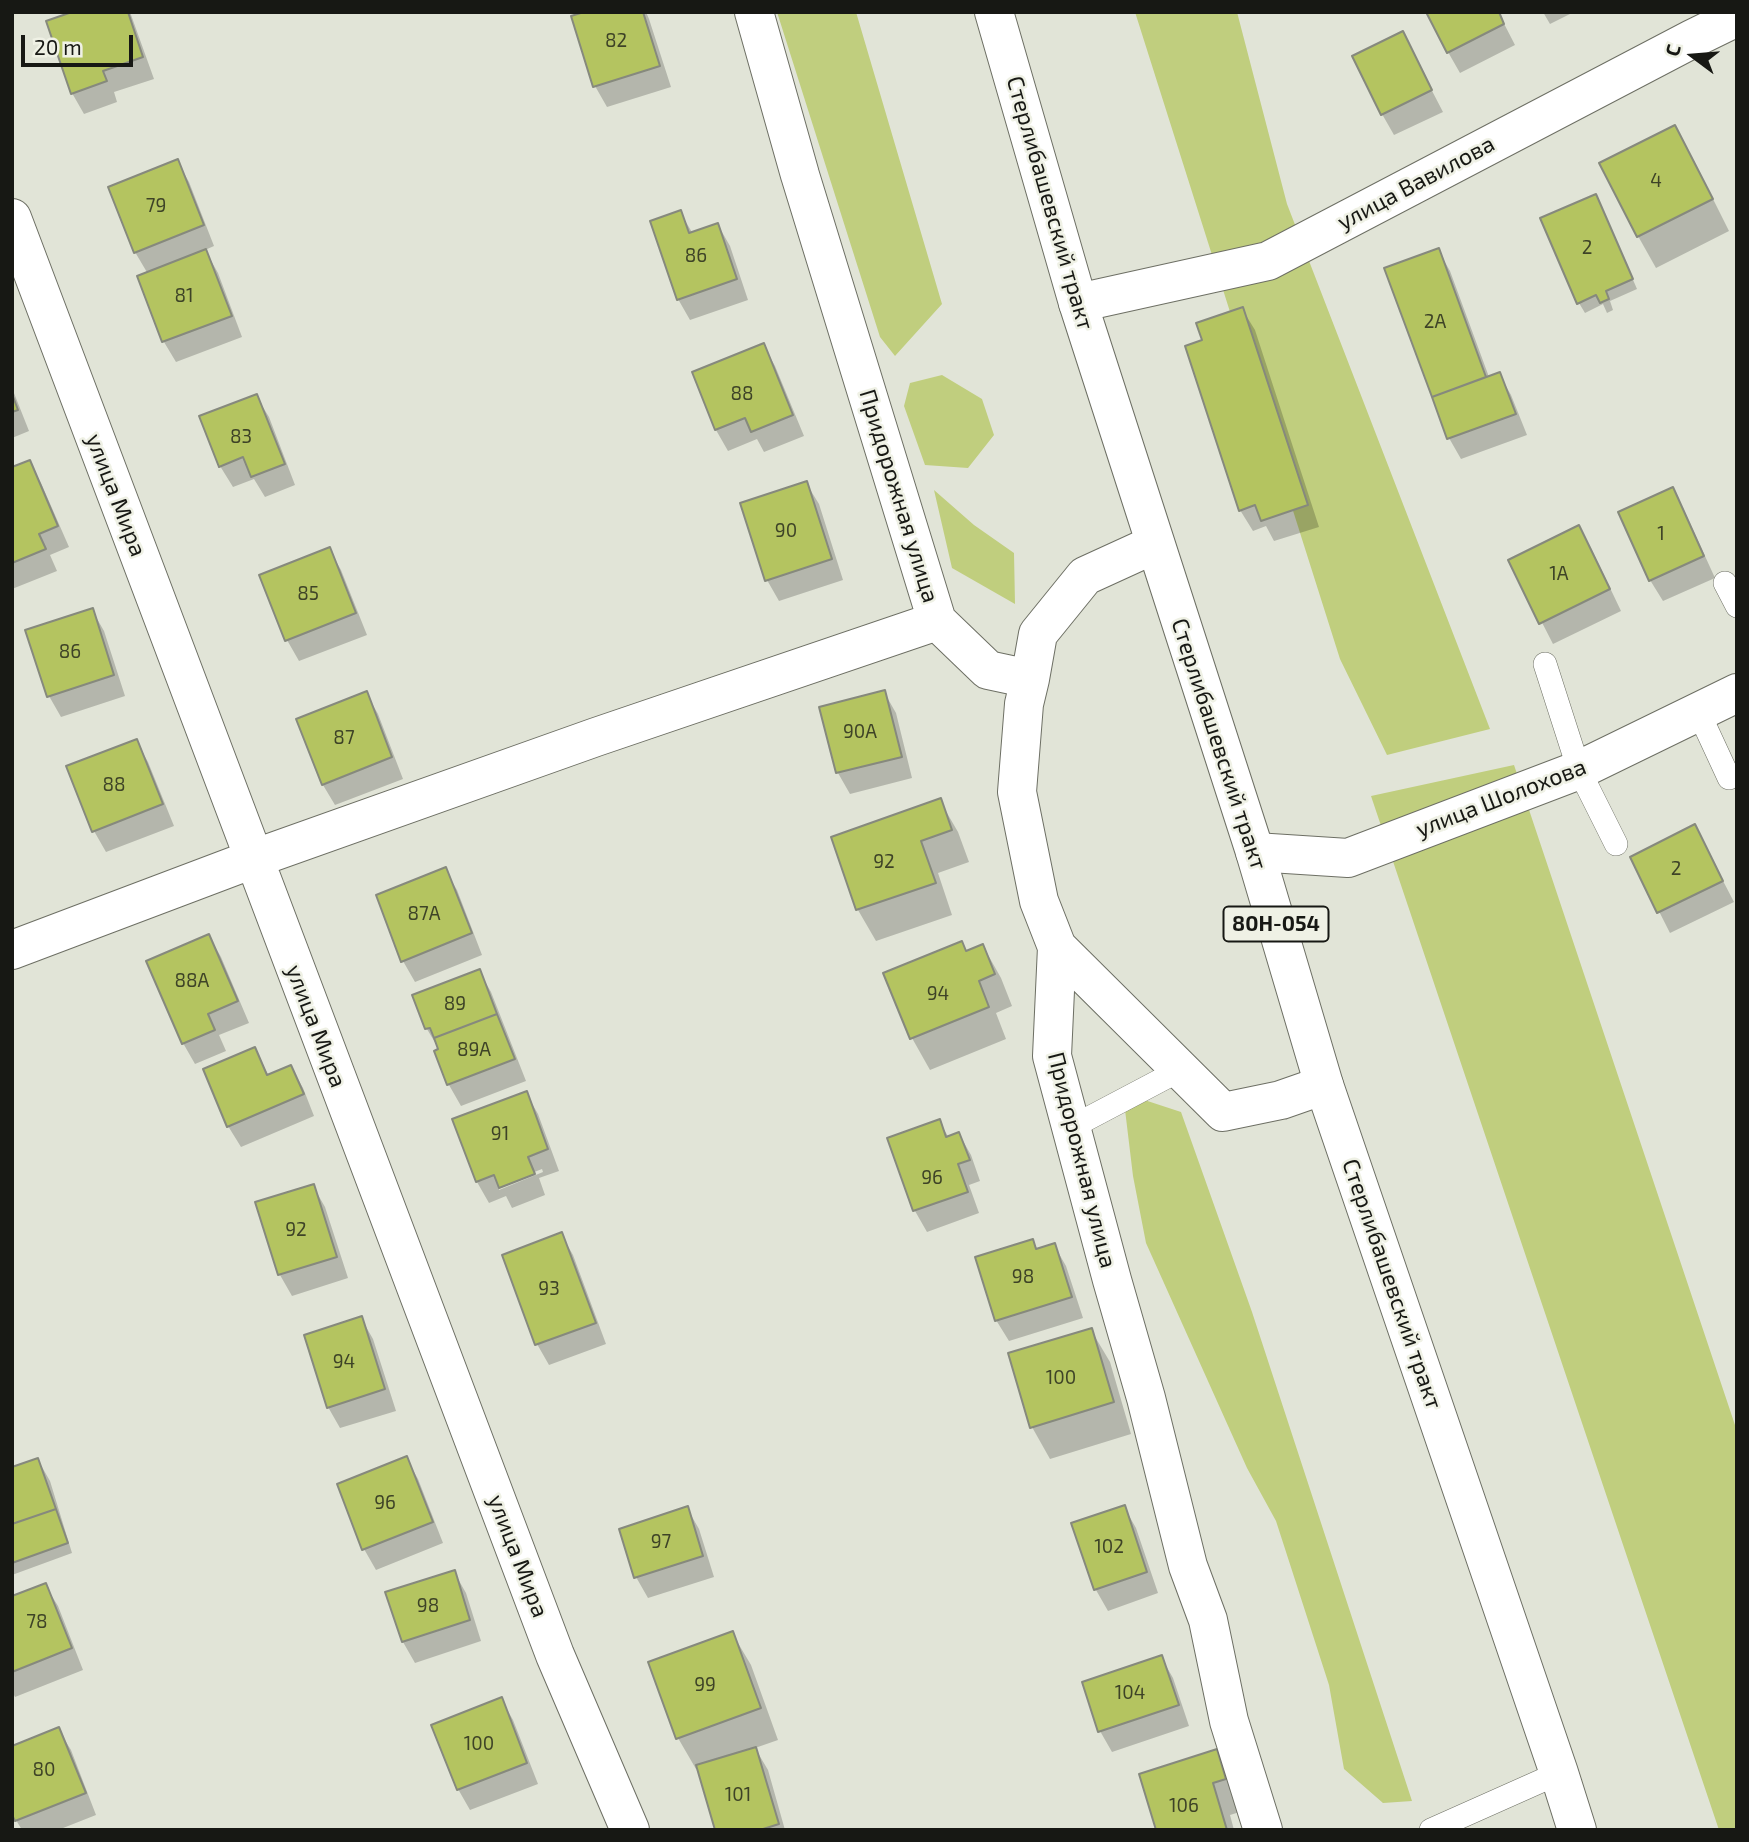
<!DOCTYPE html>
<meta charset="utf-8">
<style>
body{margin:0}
#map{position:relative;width:1749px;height:1842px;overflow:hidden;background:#e1e4d7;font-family:"Exo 2",sans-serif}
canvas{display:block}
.frame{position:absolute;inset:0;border:14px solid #171814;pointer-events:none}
.north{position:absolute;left:1658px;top:21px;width:70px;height:70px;-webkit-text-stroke:5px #eff1e5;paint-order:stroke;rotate:286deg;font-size:19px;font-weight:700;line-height:28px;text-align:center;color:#171814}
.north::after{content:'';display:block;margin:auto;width:24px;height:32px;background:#171814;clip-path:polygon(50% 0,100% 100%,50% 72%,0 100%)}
.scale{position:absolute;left:21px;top:35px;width:112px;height:32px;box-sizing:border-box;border:4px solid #171814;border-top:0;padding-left:9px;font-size:21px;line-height:24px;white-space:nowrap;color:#171814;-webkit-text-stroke:5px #eff1e5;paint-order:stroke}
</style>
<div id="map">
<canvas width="1749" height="1842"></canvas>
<div class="frame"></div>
<div class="north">С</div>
<div class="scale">20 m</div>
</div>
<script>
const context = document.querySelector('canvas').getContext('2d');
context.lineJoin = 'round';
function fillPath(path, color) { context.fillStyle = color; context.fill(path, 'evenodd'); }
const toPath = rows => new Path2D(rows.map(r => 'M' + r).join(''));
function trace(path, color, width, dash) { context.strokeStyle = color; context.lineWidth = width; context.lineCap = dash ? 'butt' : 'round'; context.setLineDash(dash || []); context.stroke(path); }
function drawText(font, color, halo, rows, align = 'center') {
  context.font = font + ' "Exo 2",sans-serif'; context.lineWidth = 5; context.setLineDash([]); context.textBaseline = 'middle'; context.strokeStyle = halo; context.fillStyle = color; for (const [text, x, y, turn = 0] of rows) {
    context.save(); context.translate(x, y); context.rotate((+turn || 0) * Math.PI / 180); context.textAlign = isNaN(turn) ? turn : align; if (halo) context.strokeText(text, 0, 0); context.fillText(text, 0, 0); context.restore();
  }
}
const green = toPath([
 [777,12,856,12,942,304,895,356,880,337],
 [1135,12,1237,12,1287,204,1490,729,1387,755,1340,659],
 [942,375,982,399,994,435,968,468,925,465,904,406,910,383],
 [934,490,974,525,1014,553,1015,604,952,568],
 [1514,765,1737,1431,1737,1830,1719,1830,1371,796],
 [1123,1093,1181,1112,1252,1312,1412,1801,1383,1803,1344,1769,1329,1685,1276,1521,1247,1468,1146,1243,1133,1176]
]);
const shadow = toPath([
 [78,12,130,12,154,79,114,92,117,102,84,114,72,93],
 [590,12,646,12,649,19,671,87,607,107,595,86],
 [1498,12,1515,45,1460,73,1448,52],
 [1543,12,1574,12,1550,24],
 [1402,33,1443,112,1394,135,1382,114],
 [1675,127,1693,159,1729,231,1656,268,1638,236],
 [177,161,189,182,214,246,205,250,218,273,242,337,176,362,164,342,139,277,148,274,135,252],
 [1601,206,1637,289,1610,301,1613,310,1607,313,1603,304,1585,313,1579,303],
 [680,212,693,234,718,225,730,246,748,300,690,320,678,299],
 [1438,250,1450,271,1489,377,1499,374,1511,395,1527,435,1461,459,1449,438,1387,269],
 [1242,309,1255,330,1319,527,1274,541,1266,526,1253,531,1240,510,1204,341],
 [763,345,775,366,804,436,764,452,757,439,728,451,716,430,694,373],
 [12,388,29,431,12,438],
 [256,396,269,417,295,485,265,497,254,479,233,487,220,466],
 [29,462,41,483,69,547,50,555,57,571,12,589,12,469],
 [806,483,819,504,843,580,779,601,767,580],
 [1672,489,1684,510,1715,578,1663,601,1650,580,1620,513],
 [1579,527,1591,548,1621,611,1553,644,1510,560],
 [329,549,341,570,367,635,299,661,287,640,261,576],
 [92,610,104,631,125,696,61,717,49,696],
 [884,692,896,713,912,778,850,794,838,773,821,708],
 [366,693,378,714,403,779,335,805,323,785,298,720],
 [136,741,148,762,174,826,106,852,94,831,68,767],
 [940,801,958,832,969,862,938,873,952,915,876,941,858,910,833,838],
 [1695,827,1734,902,1670,933,1632,858],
 [445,870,457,890,482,955,415,982,403,961],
 [209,936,221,957,249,1023,219,1035,226,1051,195,1064,183,1043],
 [983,946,1001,978,1012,1006,996,1013,1006,1039,930,1070,912,1038,967,953],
 [479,971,491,992,526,1081,461,1106,449,1085,436,1052,440,1051,427,1029,414,996],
 [254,1049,269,1076,291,1067,303,1088,314,1116,241,1147,228,1126],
 [526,1093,538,1114,559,1171,539,1178,545,1195,512,1208,506,1196,489,1203,477,1182,454,1120],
 [542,1169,543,1172,499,1190,499,1186],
 [939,1121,949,1138,959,1134,971,1155,980,1181,969,1185,979,1213,927,1232,915,1211,889,1139],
 [313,1186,325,1207,348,1278,292,1296,280,1275,257,1203],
 [561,1234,573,1255,606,1344,549,1365,537,1344,504,1256],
 [1033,1241,1038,1250,1054,1245,1066,1266,1083,1318,1009,1341,996,1320],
 [361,1318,373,1339,396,1411,340,1428,328,1407],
 [1091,1330,1110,1362,1131,1434,1050,1459,1032,1427],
 [406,1458,418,1479,443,1543,376,1570,364,1549,339,1485],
 [38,1460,50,1481,72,1553,12,1575,12,1469],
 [1124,1507,1136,1528,1158,1593,1108,1611,1096,1590,1074,1524],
 [687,1508,699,1529,714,1577,648,1598,636,1577],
 [454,1572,466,1593,481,1641,415,1663,403,1642,388,1593],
 [45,1585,58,1606,83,1670,15,1697,12,1691,12,1598],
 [732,1633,751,1665,778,1740,755,1748,768,1770,785,1830,717,1830,699,1769,696,1769,678,1738],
 [1161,1657,1173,1678,1189,1726,1112,1752,1100,1731],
 [501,1699,513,1720,538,1784,470,1810,458,1789],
 [58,1729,71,1750,96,1815,58,1830,22,1830,16,1820],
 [1216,1751,1235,1783,1243,1811,1230,1815,1234,1830,1158,1830]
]);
const building = toPath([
 [72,12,128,12,143,57,103,71,107,81,71,94,46,21,72,12],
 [584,12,643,12,660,66,593,87,571,16,584,12],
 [1426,12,1499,12,1504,24,1447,53,1426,12],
 [1403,31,1432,90,1381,115,1352,56,1403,31],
 [1675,125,1713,199,1637,237,1599,163,1675,125],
 [178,159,204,225,134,253,108,187,178,159],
 [1596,194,1633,279,1606,291,1609,299,1600,303,1596,295,1577,304,1540,218,1596,194],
 [681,210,689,233,718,223,737,279,677,300,650,221,681,210],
 [1439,248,1486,377,1432,397,1384,268,1439,248],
 [206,249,232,316,162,342,137,276,206,249],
 [1243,307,1308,505,1261,521,1255,505,1239,511,1185,346,1202,340,1196,323,1243,307],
 [764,343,793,415,751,432,745,418,715,430,692,372,764,343],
 [1500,372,1516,414,1447,439,1432,397,1500,372],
 [12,394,18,410,12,412,12,394],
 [257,394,285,464,251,477,243,457,219,467,199,416,257,394],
 [30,460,58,526,39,534,46,549,12,563,12,467,30,460],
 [807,481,832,559,765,581,740,503,807,481],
 [1673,487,1704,556,1649,581,1618,512,1673,487],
 [1579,525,1610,589,1539,624,1508,560,1579,525],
 [330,547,356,613,285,641,259,575,330,547],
 [93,608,114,675,47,697,25,630,93,608],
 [885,690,902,757,836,773,819,707,885,690],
 [367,691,392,757,322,785,296,719,367,691],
 [137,739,163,804,92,832,66,766,137,739],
 [941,798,952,830,921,841,936,883,856,910,831,837,941,798],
 [1695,824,1723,881,1657,913,1630,857,1695,824],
 [446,867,472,933,401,962,376,895,446,867],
 [209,934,238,1001,208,1014,215,1030,182,1044,146,961,209,934],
 [962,941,966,951,983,944,995,974,979,981,989,1007,910,1039,883,973,962,941],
 [480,969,497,1014,434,1038,430,1028,425,1029,412,995,480,969],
 [497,1014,515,1059,447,1085,434,1051,438,1049,434,1038,497,1014],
 [255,1047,267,1075,291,1065,304,1094,227,1127,203,1069,255,1047],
 [527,1091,548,1149,528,1157,535,1174,499,1188,494,1175,476,1182,452,1119,527,1091],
 [940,1119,946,1137,959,1132,970,1160,958,1164,968,1192,913,1211,887,1138,940,1119],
 [314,1184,337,1257,278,1275,255,1202,314,1184],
 [562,1232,596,1323,535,1345,502,1255,562,1232],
 [1033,1239,1036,1249,1055,1243,1072,1297,995,1321,975,1257,1033,1239],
 [362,1316,385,1389,327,1408,304,1335,362,1316],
 [1092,1328,1114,1402,1030,1428,1008,1353,1092,1328],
 [407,1456,433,1522,362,1550,337,1484,407,1456],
 [38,1458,56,1509,12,1524,12,1467,38,1458],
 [1125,1505,1147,1572,1094,1590,1071,1523,1125,1505],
 [688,1506,703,1556,634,1578,619,1529,688,1506],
 [56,1509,68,1543,12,1563,12,1524,56,1509],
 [455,1570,470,1620,402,1642,385,1592,455,1570],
 [46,1583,72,1648,12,1672,12,1596,46,1583],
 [733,1631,761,1708,676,1739,648,1662,733,1631],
 [1162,1655,1179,1705,1098,1732,1082,1682,1162,1655],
 [502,1697,527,1763,457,1790,431,1725,502,1697],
 [59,1727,86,1793,15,1821,12,1815,12,1746,59,1727],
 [756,1747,779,1824,760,1830,715,1830,696,1765,756,1747],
 [1217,1749,1226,1779,1213,1783,1227,1830,1156,1830,1139,1774,1217,1749]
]);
const service = toPath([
 [1725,583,1737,606],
 [1545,664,1579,770,1616,844],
 [1698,711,1729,778],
 [1070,1128,1180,1070],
 [1431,1830,1559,1773]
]);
const minor = toPath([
 [754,12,800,175,937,621,988,670,1030,679,1024,704,1017,792,1039,901,1057,947,1052,1056,1112,1280,1146,1398,1188,1566,1208,1620,1229,1721,1263,1830],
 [12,218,555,1655,630,1830],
 [1078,303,1268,261,1692,39,1737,17],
 [1030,679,1038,634,1085,576,1155,544],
 [1057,947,1223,1112,1281,1100,1324,1085],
 [12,950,253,859,596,737,937,621]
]);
const tertiary = toPath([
 [1255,852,1348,858,1579,770,1737,693]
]);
const primary = toPath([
 [994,12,1078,303,1255,852,1324,1085,1559,1773,1577,1830]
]);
const numberNames = [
 ["82",616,41],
 ["4",1656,181],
 ["79",156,206],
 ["2",1587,248],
 ["86",696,256],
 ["81",184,296],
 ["2А",1435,322],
 ["88",742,394],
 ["83",241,437],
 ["90",786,531],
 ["1",1661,534],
 ["1А",1559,574],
 ["85",308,594],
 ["86",70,652],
 ["90А",860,732],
 ["87",344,738],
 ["88",114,785],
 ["92",884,862],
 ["2",1676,869],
 ["87А",424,914],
 ["88А",192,981],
 ["94",938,994],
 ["89",455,1004],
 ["89А",474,1050],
 ["91",500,1134],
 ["96",932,1178],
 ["92",296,1230],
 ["98",1023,1277],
 ["93",549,1289],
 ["94",344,1362],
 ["100",1061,1378],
 ["96",385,1503],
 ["97",661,1542],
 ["102",1109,1547],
 ["98",428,1606],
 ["78",37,1622],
 ["99",705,1685],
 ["104",1130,1693],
 ["100",479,1744],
 ["80",44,1770],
 ["101",738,1795],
 ["106",1184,1806]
];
const shields = [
 [1276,924,105]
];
const shieldNames = [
 ["80Н-054",1276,924]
];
const streetNames = [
 ["улица Вавилова",1416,183,-28],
 ["Стерлибашевский тракт",1050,203,74],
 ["улица Мира",116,495,69],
 ["Придорожная улица",899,496,73],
 ["Стерлибашевский тракт",1219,744,72],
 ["улица Шолохова",1501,798,-21],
 ["улица Мира",316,1026,69],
 ["Придорожная улица",1082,1160,76],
 ["Стерлибашевский тракт",1392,1284,71],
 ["улица Мира",518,1556,69]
];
fillPath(green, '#c0ce7e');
fillPath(shadow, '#0003');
fillPath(building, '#b4c460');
trace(building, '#86897d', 2);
trace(service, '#6d6f64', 24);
trace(minor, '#6d6f64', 40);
trace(tertiary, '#6d6f64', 40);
trace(primary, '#6d6f64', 40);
trace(service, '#fff', 23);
trace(minor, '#fff', 38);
trace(tertiary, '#fff', 38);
trace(primary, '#fff', 38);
drawText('19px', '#3e4327', null, numberNames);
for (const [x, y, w] of shields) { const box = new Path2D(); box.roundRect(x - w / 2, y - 17.5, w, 35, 5); context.fillStyle = '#eff1e5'; context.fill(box); trace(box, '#171814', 2); }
drawText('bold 21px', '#171814', null, shieldNames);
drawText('23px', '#171814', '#eff1e5', streetNames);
</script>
